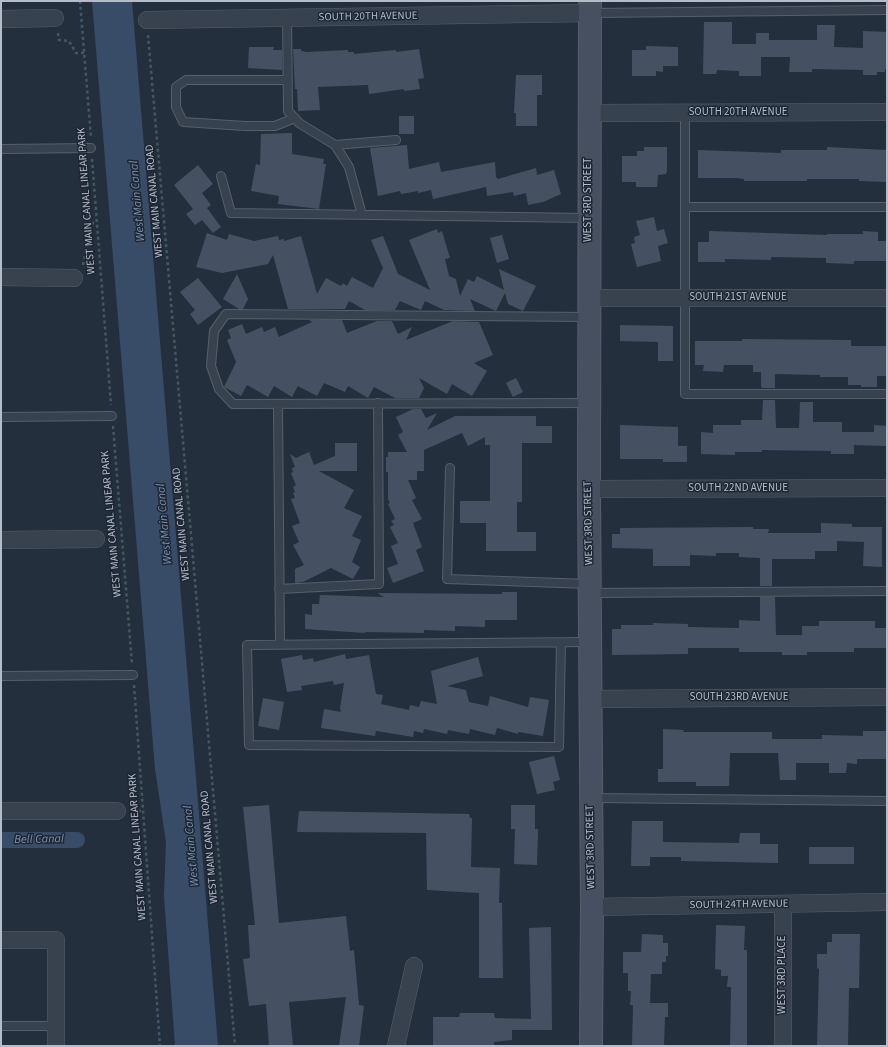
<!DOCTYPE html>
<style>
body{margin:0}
#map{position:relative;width:888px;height:1047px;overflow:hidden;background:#242f3e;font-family:"Source Sans 3",sans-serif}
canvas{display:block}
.frame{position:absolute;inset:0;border:2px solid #b4bcc9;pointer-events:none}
</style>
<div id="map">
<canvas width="888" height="1047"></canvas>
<div class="frame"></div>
</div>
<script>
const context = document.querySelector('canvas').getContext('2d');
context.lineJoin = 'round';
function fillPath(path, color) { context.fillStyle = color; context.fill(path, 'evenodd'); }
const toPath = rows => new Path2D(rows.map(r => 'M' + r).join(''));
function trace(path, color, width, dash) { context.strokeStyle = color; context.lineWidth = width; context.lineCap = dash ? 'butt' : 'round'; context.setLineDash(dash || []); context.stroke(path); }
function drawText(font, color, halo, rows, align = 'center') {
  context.font = font + ' "Source Sans 3",sans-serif'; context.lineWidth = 3; context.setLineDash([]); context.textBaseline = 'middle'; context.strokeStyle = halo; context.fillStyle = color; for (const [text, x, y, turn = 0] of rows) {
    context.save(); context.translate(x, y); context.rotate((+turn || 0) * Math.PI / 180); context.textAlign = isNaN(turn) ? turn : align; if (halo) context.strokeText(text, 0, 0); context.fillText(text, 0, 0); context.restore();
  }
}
const water = toPath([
 [92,1,132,1,218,1046,175,1046,164,896,166,842,155,769]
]);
const canal = toPath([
 [1,840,77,840]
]);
const building = toPath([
 [704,22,732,22,732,44,756,44,756,33,769,33,769,40,817,40,817,25,835,25,834,47,863,48,863,31,887,32,887,69,885,69,885,72,877,72,877,75,863,75,863,70,812,69,812,72,789,72,790,57,761,57,761,76,739,76,739,71,717,70,716,74,703,74],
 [646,46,678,47,678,66,663,66,663,72,656,71,656,76,632,76,632,50,646,50],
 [249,47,274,47,273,50,282,50,282,70,248,68],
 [293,49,301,49,301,51,307,52,348,50,348,52,354,52,354,54,396,50,396,52,419,49,424,78,418,79,420,89,404,91,404,89,369,94,368,85,318,87,320,110,298,111,297,89,295,89],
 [516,75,542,75,542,95,537,95,537,126,516,126,516,113,514,113],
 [399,116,414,116,414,134,399,134],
 [292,133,292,154,324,159,323,164,326,164,319,209,278,204,279,196,251,191,256,164,260,165,261,134],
 [407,145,409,169,439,162,441,172,495,162,496,177,498,179,536,168,537,175,554,170,561,194,543,202,528,205,526,193,514,196,513,192,487,196,486,187,433,199,431,190,418,193,418,191,401,194,400,191,378,196,370,148],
 [644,147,667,147,667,171,666,174,658,175,657,187,636,187,636,182,622,182,622,156,637,156,637,151,644,151],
 [827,147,887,150,887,182,859,181,859,179,807,179,807,181,744,181,744,179,736,178,698,178,698,150,781,153,781,150,827,150],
 [198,165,213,184,202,193,211,205,207,208,221,227,213,233,202,220,195,225,186,214,193,209,174,185],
 [654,217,657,231,664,229,668,243,658,246,661,261,637,267,631,244,635,243,634,237,640,235,636,221],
 [437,229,438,233,442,231,450,258,445,259,449,276,456,279,460,296,468,279,474,282,477,276,504,290,499,269,536,286,523,311,508,304,505,293,496,311,470,299,475,311,444,310,425,301,421,310,400,301,395,310,365,310,349,301,345,309,288,309,273,255,268,264,222,273,196,267,207,233,227,240,229,234,254,241,278,236,279,240,284,239,284,241,301,236,317,294,326,278,341,286,343,283,347,286,352,277,373,288,383,268,371,240,383,236,398,274,430,290,409,240],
 [709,231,827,235,827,234,863,234,863,231,878,232,878,241,887,241,887,261,854,261,854,264,826,263,826,258,771,257,771,260,725,259,725,262,698,262,698,242,709,242],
 [502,235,509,259,497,263,490,238],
 [237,274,248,299,243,309,239,309,223,299],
 [198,278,222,307,198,325,190,314,195,310,180,292],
 [309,320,342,320,347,333,377,321,392,321,398,334,412,327,406,340,453,321,479,322,493,355,474,363,487,371,472,396,452,384,447,394,419,378,424,388,419,398,395,398,374,387,368,398,348,386,345,392,324,383,317,396,298,386,292,397,274,386,268,397,247,385,241,396,224,387,236,362,227,340,231,338,228,330,242,324,246,334,262,327,264,332,275,327,279,337,312,322],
 [620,325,673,326,673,361,658,361,658,342,620,341],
 [742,339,851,340,851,346,887,346,887,376,877,376,877,387,861,387,861,385,848,385,848,377,820,377,820,375,775,374,775,388,763,388,761,387,761,372,753,372,753,365,724,365,723,372,703,371,704,365,695,365,695,341,742,341],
 [516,378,523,392,513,397,506,383],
 [763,400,775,400,776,428,799,428,800,402,813,402,813,422,842,422,842,432,874,432,874,425,887,426,887,446,854,445,854,454,831,454,831,451,762,450,762,452,735,452,735,455,701,454,701,432,713,433,713,425,741,425,741,420,762,420],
 [413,409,421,409,426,418,437,413,427,430,455,416,536,416,536,426,552,426,552,443,522,443,522,502,517,502,517,532,536,532,536,551,486,551,486,523,460,523,460,501,490,501,490,445,485,445,485,437,468,446,462,433,424,450,424,471,417,471,417,480,408,480,416,498,412,500,422,519,413,523,422,547,416,550,424,571,393,583,387,568,398,564,391,546,398,543,390,527,394,525,391,521,395,519,388,504,390,503,388,499,388,472,386,472,386,457,388,457,388,452,407,452,398,435,403,432,396,417],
 [620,425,678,427,678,446,687,446,687,462,663,462,663,459,620,459],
 [335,443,357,443,357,471,319,471,354,490,344,508,362,516,352,536,361,540,352,562,360,567,353,579,331,568,303,582,295,583,295,569,304,565,293,545,299,542,292,526,300,523,291,499,295,498,293,493,295,492,293,487,296,485,291,473,293,472,292,468,295,467,290,454,296,458,309,452,314,465,335,456],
 [821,523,852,524,852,527,882,527,882,567,863,566,864,542,837,541,837,551,815,551,815,559,772,559,772,586,760,586,760,558,739,557,739,553,716,553,716,556,690,555,690,566,653,566,653,549,612,548,612,534,620,534,620,528,753,527,753,529,769,529,768,533,821,533],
 [502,592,517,592,517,620,485,620,485,627,455,626,455,631,424,630,424,633,365,632,365,633,305,629,305,614,312,615,312,604,319,604,320,595,384,597,377,593,502,594],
 [760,597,775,597,776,635,802,635,802,626,819,626,819,621,875,621,875,628,887,628,887,648,854,648,854,652,807,652,807,655,782,655,782,652,739,652,739,648,688,648,688,654,612,655,612,629,621,629,621,625,653,625,653,623,688,624,688,627,739,628,739,620,760,621],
 [345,654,346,659,369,655,376,694,383,695,381,704,409,710,410,705,419,707,421,701,437,704,431,671,478,657,483,676,447,686,466,690,469,702,488,706,490,696,528,707,530,697,549,700,543,736,518,732,518,734,497,728,495,735,470,729,469,734,448,730,447,734,424,729,423,733,414,731,413,737,376,731,375,736,321,728,324,709,341,712,340,708,344,683,334,685,333,681,301,686,302,690,287,692,281,659,302,655,303,660,313,658,314,662],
 [263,698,284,702,279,730,258,726],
 [663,729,684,730,683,732,772,732,772,739,822,739,822,735,863,736,863,731,887,731,887,759,857,759,857,764,847,763,846,773,829,773,829,763,796,763,796,780,780,780,778,753,730,753,729,786,696,786,696,782,658,782,658,769,663,769],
 [554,756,560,780,553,782,555,790,537,794,529,762],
 [269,805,279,923,346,916,350,951,354,950,359,1005,364,1006,359,1046,339,1046,346,997,289,1002,293,1046,269,1046,266,1004,249,1006,243,959,250,958,248,925,255,925,243,807],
 [511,805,535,805,535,829,538,829,537,865,514,864,515,829,511,829],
 [299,811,469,814,470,818,472,818,471,867,500,868,499,903,502,903,503,978,479,978,479,893,427,890,426,833,297,832],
 [632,821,663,821,663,842,739,843,740,833,760,833,760,844,778,844,778,863,681,861,681,857,650,857,650,866,631,866],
 [809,847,854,847,854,864,809,864],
 [716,925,745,926,744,950,747,950,747,1046,730,1046,731,987,727,987,728,976,721,976,721,970,715,969],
 [551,927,552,1030,512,1030,512,1040,494,1042,494,1046,433,1045,433,1017,459,1017,460,1013,494,1013,495,1018,531,1019,529,928],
 [642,934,663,935,663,943,668,943,668,956,666,956,666,962,662,962,662,974,651,974,650,1003,668,1003,668,1017,665,1017,664,1046,632,1046,633,1005,630,1005,631,991,628,991,628,973,623,973,623,952,641,952],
 [832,934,860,934,859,988,849,988,848,1046,817,1046,819,969,817,968,817,954,827,954,827,942,832,942]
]);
const path = toPath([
 [80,1,91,138],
 [58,33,59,40,69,41,76,53,84,53],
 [148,35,235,1046],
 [92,159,111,405],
 [83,265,90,226,96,220],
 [113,426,132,664],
 [108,529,120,528],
 [134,685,160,1046],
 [132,811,144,811]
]);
const lane = toPath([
 [590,13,887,10],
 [287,18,288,111,299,123,335,145,349,167,362,215],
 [288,80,186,80,176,87,176,107,183,122,245,126,275,126,295,118],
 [685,113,685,394,887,394],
 [335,145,396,140],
 [1,149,91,148],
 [221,176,231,213,588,218],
 [685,207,887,207],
 [588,403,233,404,219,389,211,366,214,331,226,314,589,317],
 [278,404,280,645],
 [1,417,112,416],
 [450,468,447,579,589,584],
 [279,589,379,584,378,403],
 [590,593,887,591],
 [561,643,559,747,249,745,247,645,589,642],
 [1,676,133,675],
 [591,798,887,801],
 [1,1026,56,1026]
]);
const street = toPath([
 [1,19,55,18],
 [147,20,590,13],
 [588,113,887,112],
 [1,277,74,278],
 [590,298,887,298],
 [589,489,887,488],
 [1,540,96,539],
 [590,699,887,697],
 [1,811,117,811],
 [783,904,783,1046],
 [592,907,887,902],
 [1,940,56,940,56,1046],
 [396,1046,414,966]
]);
const secondary = toPath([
 [590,1,589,489,592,907,591,1046]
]);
const streetNames = [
 ["SOUTH 20TH AVENUE",368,17,-1],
 ["SOUTH 20TH AVENUE",738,113],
 ["WEST 3RD STREET",589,200,-90],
 ["WEST MAIN CANAL LINEAR PARK",87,201,-94],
 ["WEST MAIN CANAL ROAD",155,201,-95],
 ["SOUTH 21ST AVENUE",738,298],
 ["SOUTH 22ND AVENUE",738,489],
 ["WEST 3RD STREET",589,523,-91],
 ["WEST MAIN CANAL LINEAR PARK",112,524,-95],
 ["WEST MAIN CANAL ROAD",182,524,-95],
 ["SOUTH 23RD AVENUE",739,698],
 ["WEST MAIN CANAL LINEAR PARK",138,847,-94],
 ["WEST MAIN CANAL ROAD",210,847,-95],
 ["WEST 3RD STREET",591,847,-91],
 ["SOUTH 24TH AVENUE",739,905,-1],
 ["WEST 3RD PLACE",783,975,-90]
];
const waterNames = [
 ["West Main Canal",138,201,-95],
 ["West Main Canal",165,524,-95],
 ["Bell Canal",39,840,-1],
 ["West Main Canal",192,846,-95]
];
fillPath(water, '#394c67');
trace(canal, '#394c67', 16);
fillPath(building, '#455162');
trace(lane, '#565f6c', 10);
trace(street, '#565f6c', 18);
trace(secondary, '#565f6c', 24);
trace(path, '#44595c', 2.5, [3, 3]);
trace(lane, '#38414e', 8);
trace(street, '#38414e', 17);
trace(secondary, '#465061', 22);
drawText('11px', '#b4bcc9', '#1d2633', streetNames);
drawText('italic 12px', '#7c92b1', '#1d2633', waterNames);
</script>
